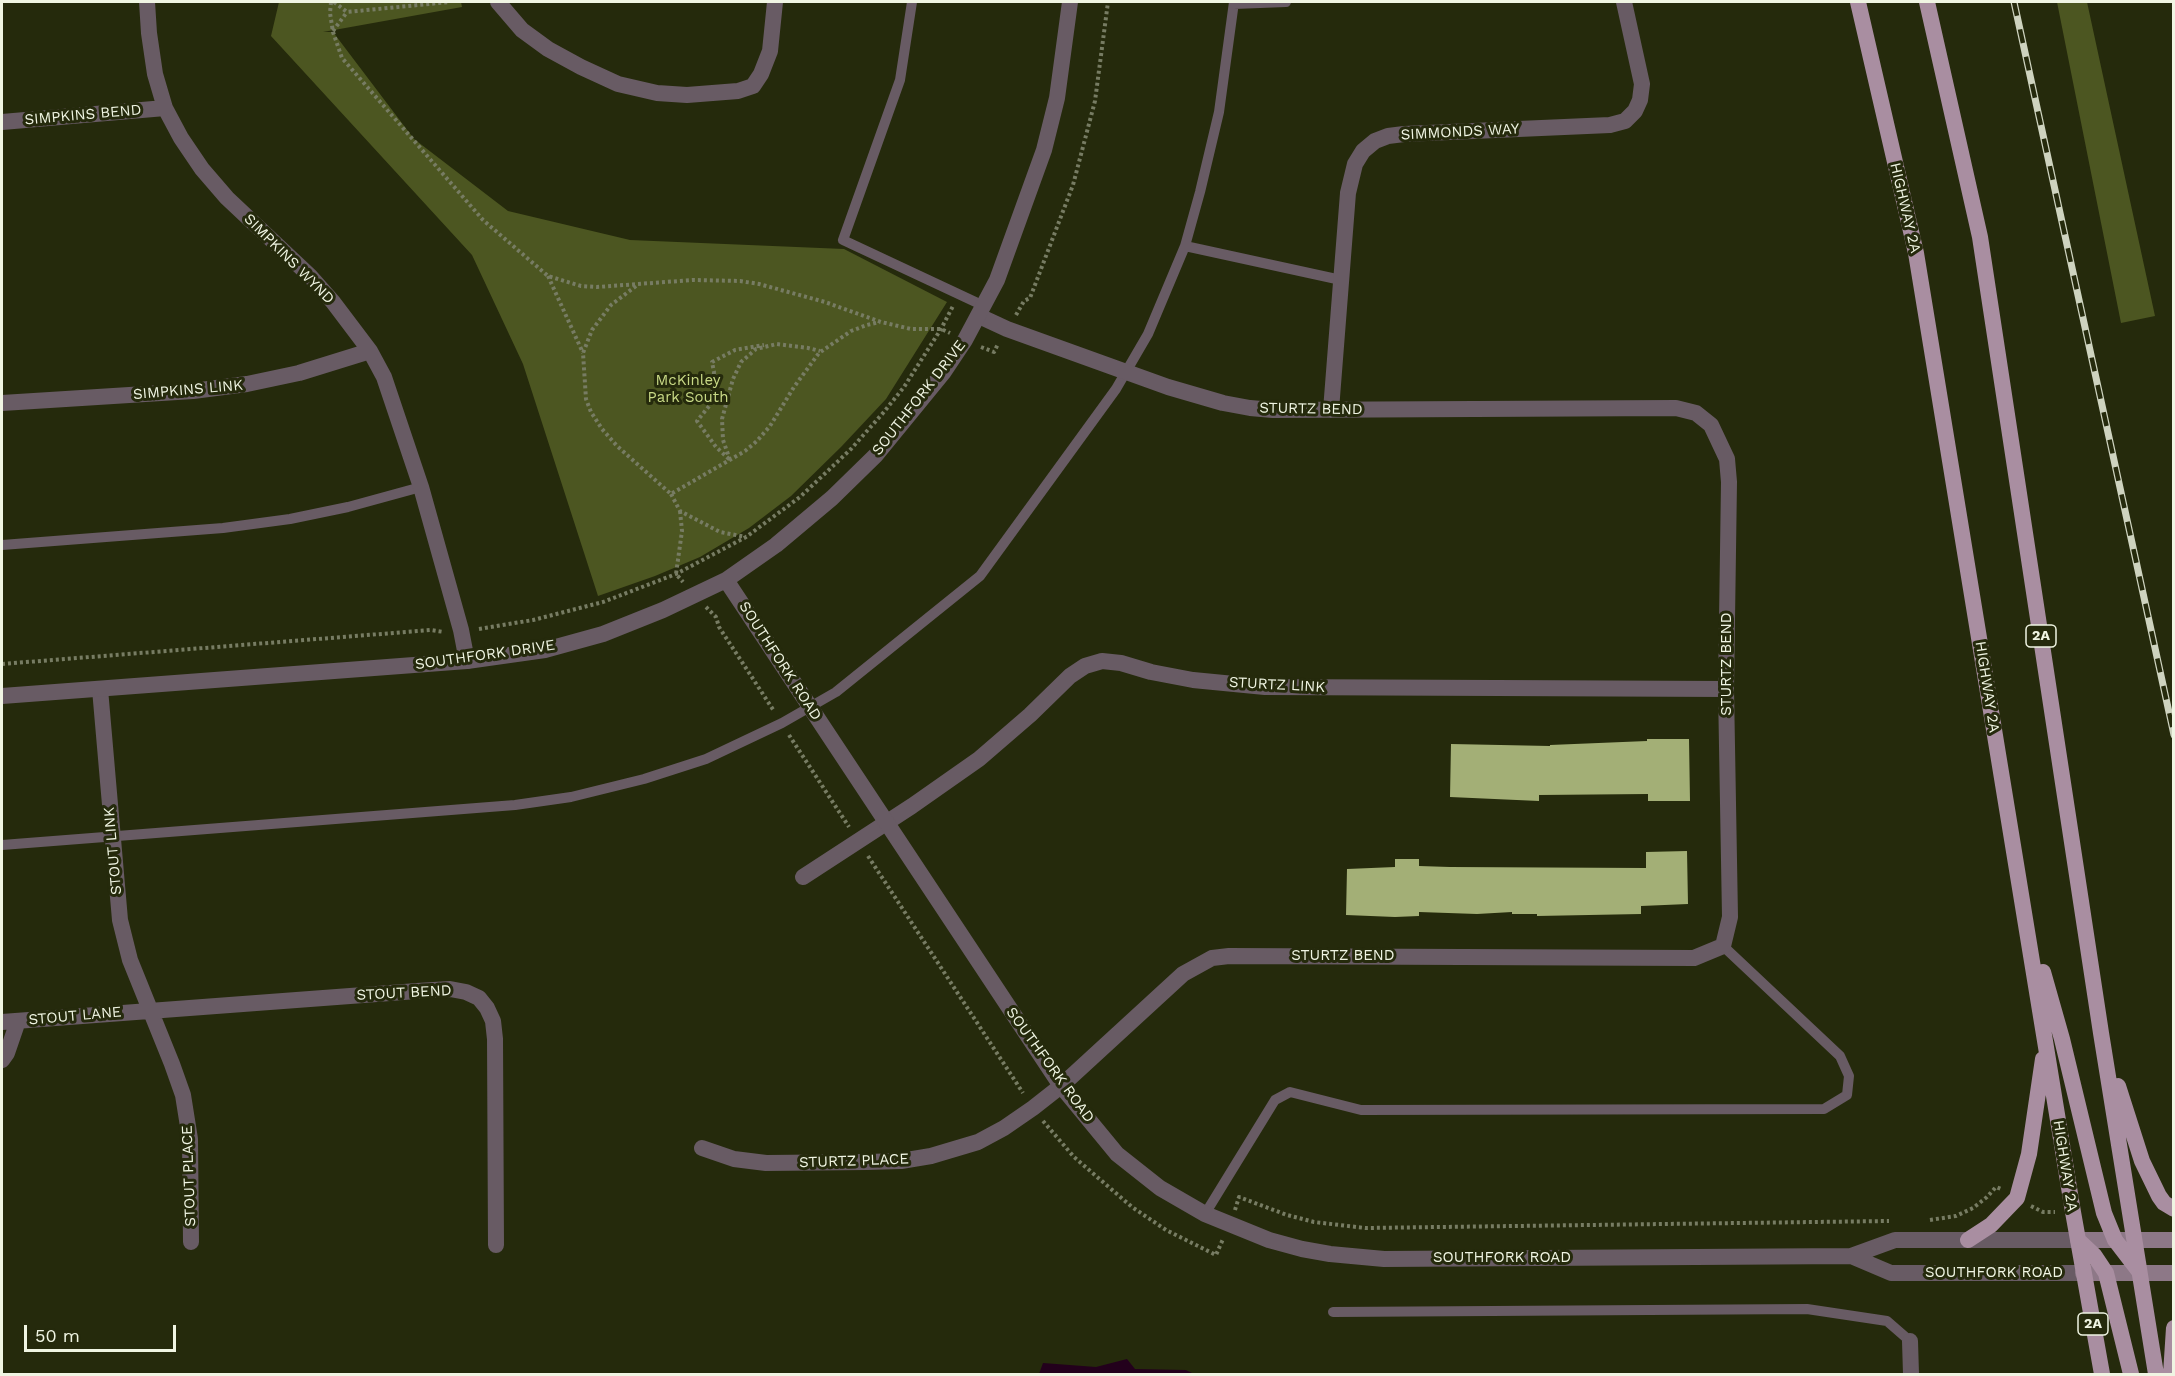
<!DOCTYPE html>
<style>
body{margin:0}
#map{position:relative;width:2175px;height:1376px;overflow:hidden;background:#252a0c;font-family:"Work Sans",sans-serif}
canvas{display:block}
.frame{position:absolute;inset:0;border:3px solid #f0f5e3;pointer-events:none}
.scale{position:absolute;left:24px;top:1325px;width:152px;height:27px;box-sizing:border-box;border:3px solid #f0f5e3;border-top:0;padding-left:8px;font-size:18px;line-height:21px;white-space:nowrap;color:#f0f5e3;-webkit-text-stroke:4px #252a0c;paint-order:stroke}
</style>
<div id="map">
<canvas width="2175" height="1376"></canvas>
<div class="frame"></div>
<div class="scale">50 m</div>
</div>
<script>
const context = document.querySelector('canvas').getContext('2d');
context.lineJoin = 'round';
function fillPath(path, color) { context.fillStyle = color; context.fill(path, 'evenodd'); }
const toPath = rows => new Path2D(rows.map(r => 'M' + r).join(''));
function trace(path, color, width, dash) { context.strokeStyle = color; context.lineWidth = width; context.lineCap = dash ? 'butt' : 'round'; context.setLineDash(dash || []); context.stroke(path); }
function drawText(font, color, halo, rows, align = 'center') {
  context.font = font + ' "Work Sans",sans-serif'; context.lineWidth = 6; context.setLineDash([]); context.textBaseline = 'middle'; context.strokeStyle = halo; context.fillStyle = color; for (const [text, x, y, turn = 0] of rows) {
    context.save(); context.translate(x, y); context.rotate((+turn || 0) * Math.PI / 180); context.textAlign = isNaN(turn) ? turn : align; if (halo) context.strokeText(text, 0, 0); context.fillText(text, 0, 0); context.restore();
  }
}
const green = toPath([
 [279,2,461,2,462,7,323,32,333,32,414,139,508,211,630,240,844,249,947,302,886,399,841,447,791,496,749,528,700,557,655,576,598,596,523,364,472,255,271,36],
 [2057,2,2087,2,2155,316,2121,323]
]);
const water = toPath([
 [1127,1359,1135,1369,1186,1370,1194,1374,1039,1374,1043,1363,1096,1367]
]);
const building = toPath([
 [1647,739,1689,739,1690,801,1648,801,1648,794,1539,795,1539,801,1450,797,1451,744,1550,746,1550,745,1647,741],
 [1687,851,1688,904,1641,906,1641,914,1537,916,1537,914,1512,914,1512,912,1477,914,1419,912,1419,916,1395,917,1346,915,1347,869,1395,867,1395,859,1419,859,1419,866,1450,867,1646,868,1646,852]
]);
const path = toPath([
 [331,2,330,13,333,32,342,58,483,220,548,276,581,286,597,287,693,280,740,281,759,284,825,302,881,322,911,329,941,329,950,333],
 [334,2,347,12,449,2],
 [333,31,347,12],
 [548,276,583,353],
 [636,286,611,305,592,330,583,353,586,399,591,412,602,429,617,446,671,494,745,451,757,441,770,426,794,387,819,353,851,331,867,325,880,322],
 [1016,315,1024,301,1030,298,1073,185,1095,101,1108,2],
 [981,347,994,352,998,344],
 [729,459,716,447,697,421,710,405,713,395,714,372,712,362,735,350,764,345],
 [730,460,723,440,722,419,733,379,741,362,756,349,777,344,808,348,820,351],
 [671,494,680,511,720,532,746,537],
 [680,511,682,531,676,574,683,582],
 [706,607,716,617,719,627,774,711],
 [479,629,533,620,603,602,676,574,746,537,800,497,851,449,883,413,904,387,941,329,953,306],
 [2,664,431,630,444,632],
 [789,735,849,827],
 [868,856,1023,1093],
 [1043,1121,1074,1157,1132,1207,1166,1230,1216,1255,1223,1239],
 [2031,1206,2043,1212,2055,1212],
 [1235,1210,1239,1197,1287,1215,1314,1222,1365,1228,1889,1221],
 [1930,1220,1956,1216,1973,1208,1987,1197,1996,1187,2001,1189]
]);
const service = toPath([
 [912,2,900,80,843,240,984,306],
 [1234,4,1286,2],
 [1185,246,1341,280],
 [2,545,223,528,290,519,348,507,421,487],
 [2,845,515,805,571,797,644,779,706,759,782,723,836,692,980,576,1116,389,1148,334,1185,246,1200,192,1219,112,1234,2],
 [1205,1214,1275,1100,1290,1092,1361,1110,1824,1109,1847,1095,1849,1076,1840,1056,1723,946],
 [1333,1312,1807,1309,1887,1321,1910,1341]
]);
const minor = toPath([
 [147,2,149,33,155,74,165,108,181,138,202,169,227,198,310,276,333,302,370,351,384,377,421,487,461,630,467,661],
 [498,2,522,30,548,49,581,67,618,84,657,93,687,95,738,91,753,86,761,74,770,51,775,2],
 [2,122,165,108],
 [2,403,193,391,247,384,299,373,370,351],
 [1331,410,1348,193,1355,164,1363,151,1375,141,1388,136,1404,134,1610,125,1625,121,1635,111,1640,100,1642,84,1624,2],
 [100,689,120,920,130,960,172,1064,183,1095,190,1139,191,1242],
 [803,877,912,806,979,759,1030,715,1070,676,1085,666,1102,661,1121,663,1151,672,1193,680,1265,687,1726,689],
 [2,1022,417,991,450,989,466,992,479,998,487,1008,493,1021,495,1039,496,1245],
 [2,1060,7,1053,18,1021],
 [702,1148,734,1159,766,1163,867,1162,901,1161,931,1156,978,1142,1004,1128,1033,1108,1061,1086,1183,974,1212,958,1229,956,1694,958,1723,946,1730,917,1726,689,1729,482,1727,459,1711,425,1696,413,1676,408,1273,410,1250,408,1223,403,1168,387,1007,329,979,316],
 [1910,1341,1911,1374]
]);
const tertiary = toPath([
 [726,580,1061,1086,1117,1154,1160,1188,1205,1214,1269,1240,1302,1249,1330,1254,1384,1259,1851,1256,1895,1240,2078,1240],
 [2,696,467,661,545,650,603,634,663,610,726,580,776,545,832,498,876,455,943,373,965,340,997,280,1044,150,1057,98,1070,2],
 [1851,1256,1891,1273,2083,1273]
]);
const secondary = toPath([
 [2078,1240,2174,1240],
 [2083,1273,2174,1273]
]);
const primary = toPath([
 [1858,2,1916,253,2073,1212,2102,1374],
 [1927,2,1980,237,2101,1033,2156,1374],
 [2043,972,2062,1039,2104,1213,2115,1240,2138,1270],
 [2118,1086,2142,1161,2159,1196,2164,1203,2174,1209],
 [1968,1240,1991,1225,2017,1198,2029,1154,2043,1059],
 [2078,1240,2094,1255,2106,1273,2131,1374],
 [2171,1374,2174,1328]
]);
const rail = toPath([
 [2014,2,2174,735]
]);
const shields = [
 [2041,636,30],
 [2093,1324,30]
];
const shieldNames = [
 ["2A",2041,636],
 ["2A",2093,1324]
];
const streetNames = [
 ["SIMPKINS BEND",83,115,-5],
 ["SIMMONDS WAY",1460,132,-3],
 ["HIGHWAY 2A",1905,208,77],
 ["SIMPKINS WYND",289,259,45],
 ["SIMPKINS LINK",188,390,-5],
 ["SOUTHFORK DRIVE",919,398,-52],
 ["STURTZ BEND",1311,409,1],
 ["SOUTHFORK DRIVE",485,655,-8],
 ["SOUTHFORK ROAD",780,661,57],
 ["STURTZ BEND",1727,664,-90],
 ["STURTZ LINK",1277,685,3],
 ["HIGHWAY 2A",1987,687,81],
 ["STOUT LINK",113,851,-95],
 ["STURTZ BEND",1343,956],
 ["STOUT BEND",404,993,-3],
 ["STOUT LANE",75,1016,-5],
 ["SOUTHFORK ROAD",1050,1065,54],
 ["STURTZ PLACE",854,1161,-2],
 ["HIGHWAY 2A",2065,1166,81],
 ["STOUT PLACE",189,1176,-92],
 ["SOUTHFORK ROAD",1502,1258],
 ["SOUTHFORK ROAD",1994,1273]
];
const parkNames = [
 ["McKinley",688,381],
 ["Park South",688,398]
];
fillPath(green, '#4c5621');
fillPath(water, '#23001c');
fillPath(building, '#a3af76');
trace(path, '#777c63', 4, [3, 3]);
trace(service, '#685b64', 10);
trace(minor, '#685b64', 16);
trace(tertiary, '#685b64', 16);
trace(secondary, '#8d7887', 16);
trace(primary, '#a98ea1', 16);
trace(rail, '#ced3bf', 7);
trace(rail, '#252a0c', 4.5, [14]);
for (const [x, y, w] of shields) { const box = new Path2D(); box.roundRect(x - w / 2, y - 11, w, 22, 4.5); context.fillStyle = '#252a0c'; context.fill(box); trace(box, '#f0f5e3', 1.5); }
drawText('bold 14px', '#f0f5e3', null, shieldNames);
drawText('15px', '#f0f5e3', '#252a0c', streetNames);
drawText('15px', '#c9da86', '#252a0c', parkNames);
</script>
